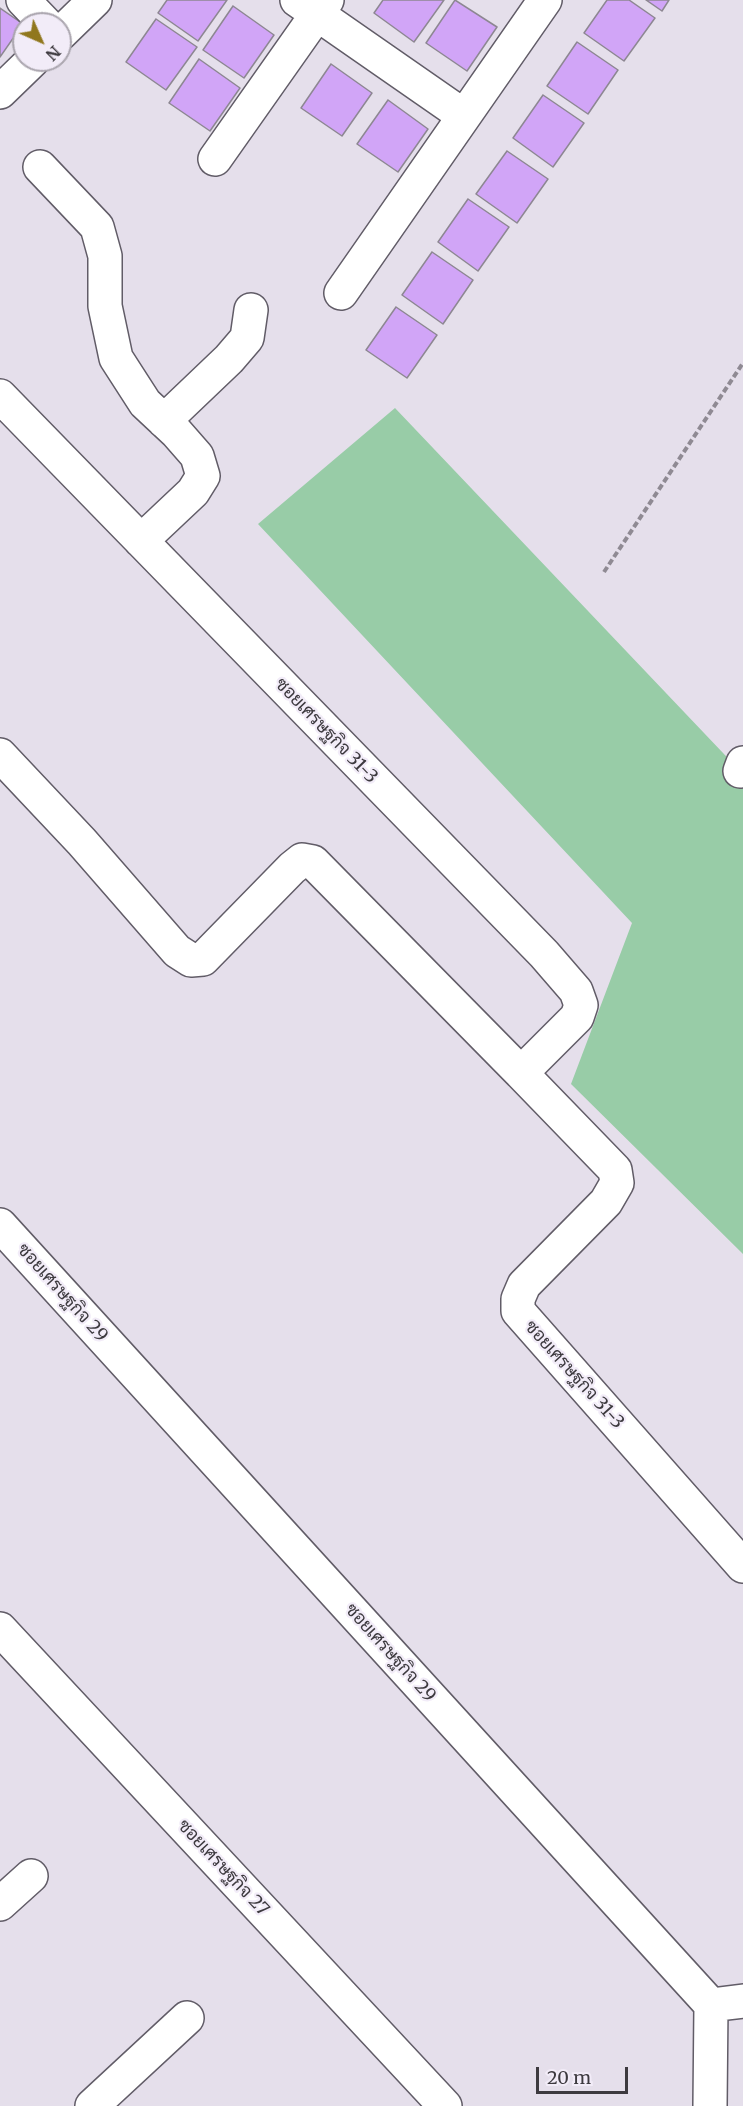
<!DOCTYPE html>
<meta charset="utf-8">
<style>
body{margin:0}
#map{position:relative;width:743px;height:2106px;overflow:hidden;background:#e5dfeb;font-family:Merriweather,serif}
canvas{display:block}
.north{position:absolute;left:12px;top:12px;width:60px;height:60px;box-sizing:border-box;background:#f2ecf8;border:2px solid #aaa5ae;border-radius:50%;rotate:135deg;font-size:16px;font-weight:700;line-height:24px;text-align:center;color:#3d3a3f}
.north::after{content:'';display:block;margin:auto;width:21px;height:27px;background:#90771d;clip-path:polygon(50% 0,100% 100%,50% 72%,0 100%)}
.scale{position:absolute;left:536px;top:2067px;width:92px;height:27px;box-sizing:border-box;border:3px solid #3d3a3f;border-top:0;padding-left:8px;font-size:18px;line-height:21px;white-space:nowrap;color:#3d3a3f;-webkit-text-stroke:4px #f2ecf8;paint-order:stroke}
</style>
<div id="map">
<canvas width="743" height="2106"></canvas>
<div class="north">N</div>
<div class="scale">20 m</div>
</div>
<script>
const context = document.querySelector('canvas').getContext('2d');
context.lineJoin = 'round';
function fillPath(path, color) { context.fillStyle = color; context.fill(path, 'evenodd'); }
const toPath = rows => new Path2D(rows.map(r => 'M' + r).join(''));
function trace(path, color, width, dash) { context.strokeStyle = color; context.lineWidth = width; context.lineCap = dash ? 'butt' : 'round'; context.setLineDash(dash || []); context.stroke(path); }
function drawText(font, color, halo, rows, align = 'center') {
  context.font = font + ' Merriweather,Sarabun,serif'; context.lineWidth = 4.5; context.setLineDash([]); context.textBaseline = 'middle'; context.strokeStyle = halo; context.fillStyle = color; for (const [text, x, y, turn = 0] of rows) {
    context.save(); context.translate(x, y); context.rotate((+turn || 0) * Math.PI / 180); context.textAlign = isNaN(turn) ? turn : align; if (halo) context.strokeText(text, 0, 0); context.fillText(text, 0, 0); context.restore();
  }
}
const green = toPath([
 [395,408,743,774,743,1254,571,1084,632,923,258,524]
]);
const building = toPath([
 [167,0,227,0,198,41,158,13,167,0],
 [383,0,444,0,414,42,374,13,383,0],
 [455,0,497,27,467,71,426,43,455,0],
 [607,0,629,0,655,18,624,61,584,33,607,0],
 [646,0,669,0,662,11,646,0],
 [233,6,274,35,244,78,203,50,233,6],
 [0,8,23,24,0,57,0,8],
 [156,19,197,47,166,90,126,62,156,19],
 [577,42,618,70,588,114,547,86,577,42],
 [199,59,240,88,210,131,169,103,199,59],
 [331,64,372,93,342,136,301,108,331,64],
 [543,95,584,123,553,167,513,138,543,95],
 [388,100,428,129,398,172,357,144,388,100],
 [507,151,548,179,517,223,476,194,507,151],
 [468,199,509,227,478,271,438,242,468,199],
 [432,252,473,280,443,324,402,295,432,252],
 [396,307,437,335,407,378,366,350,396,307]
]);
const path = toPath([
 [604,572,743,363]
]);
const minor = toPath([
 [23,0,46,24],
 [297,0,464,116],
 [60,34,95,0],
 [0,92,33,60],
 [215,159,327,0],
 [40,167,97,227,105,256,105,306,116,358,145,403,176,432,197,456,203,476,193,492,141,541],
 [341,293,545,0],
 [0,396,544,954,576,991,581,1005,577,1017,521,1073,615,1170,617,1183,606,1202,524,1285,518,1299,518,1311,743,1566],
 [164,421,229,359,247,338,251,310],
 [0,755,82,842,177,951,191,960,203,959,292,868,302,860,313,862,521,1073],
 [740,771,743,763],
 [0,1225,711,2005,710,2106],
 [0,1629,445,2106],
 [0,1904,31,1876],
 [711,2005,743,2001],
 [92,2106,187,2018]
]);
const streetNames = [
 ["ซอยเศรษฐกิจ 31-3",326,731,46],
 ["ซอยเศรษฐกิจ 29",62,1293,48],
 ["ซอยเศรษฐกิจ 31-3",574,1375,48],
 ["ซอยเศรษฐกิจ 29",390,1653,48],
 ["ซอยเศรษฐกิจ 27",223,1868,47]
];
fillPath(green, '#98cca7');
fillPath(building, '#d1a5f7');
trace(building, '#8d8792', 1.5);
trace(minor, '#615c67', 36);
trace(path, '#8f8a93', 4, [6, 3]);
trace(minor, '#fff', 33);
drawText('18px', '#3d3a3f', '#f2ecf8', streetNames);
</script>
